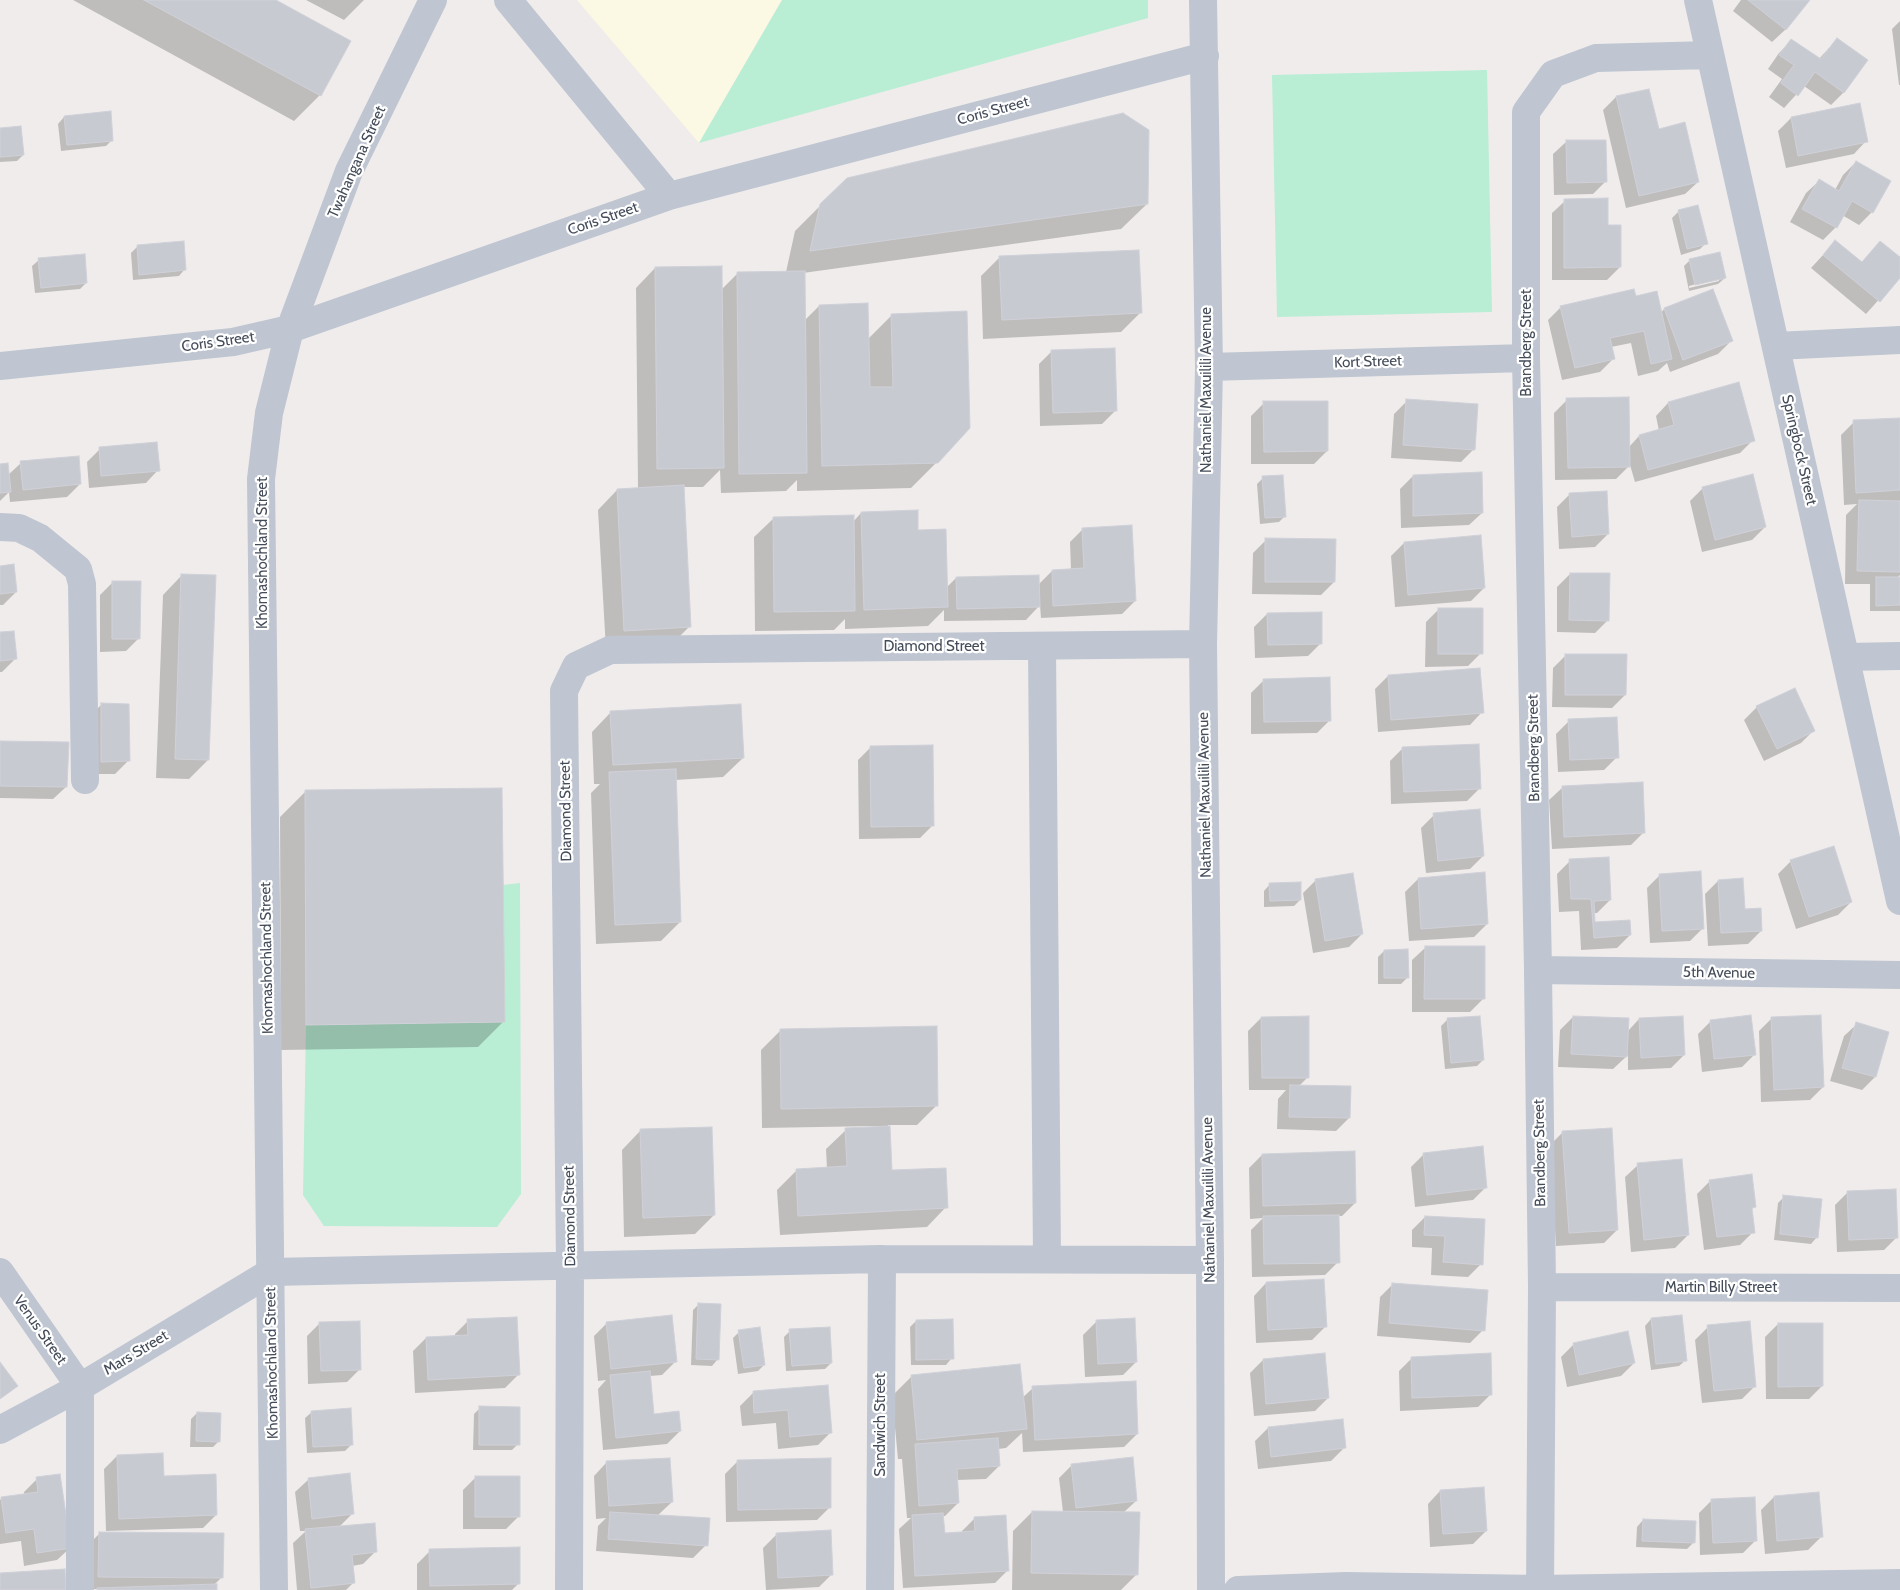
<!DOCTYPE html>
<style>
body{margin:0}
canvas{display:block;background:#efeceb}
</style>
<canvas width="1900" height="1590"></canvas>
<script>
const context = document.querySelector('canvas').getContext('2d');
context.lineJoin = 'round';
function fillPath(path, color) { context.fillStyle = color; context.fill(path, 'evenodd'); }
const toPath = rows => new Path2D(rows.map(r => 'M' + r).join(''));
function trace(path, color, width, dash) { context.strokeStyle = color; context.lineWidth = width; context.lineCap = dash ? 'butt' : 'round'; context.setLineDash(dash || []); context.stroke(path); }
function drawText(font, color, halo, rows, align = 'center') {
  context.font = font + ' Cabin,sans-serif'; context.lineWidth = 4.5; context.setLineDash([]); context.textBaseline = 'middle'; context.strokeStyle = halo; context.fillStyle = color; for (const [text, x, y, turn = 0] of rows) {
    context.save(); context.translate(x, y); context.rotate((+turn || 0) * Math.PI / 180); context.textAlign = isNaN(turn) ? turn : align; if (halo) context.strokeText(text, 0, 0); context.fillText(text, 0, 0); context.restore();
  }
}
const commercial = toPath([
 [577,0,782,0,699,143]
]);
const green = toPath([
 [782,0,1148,0,1148,18,699,143],
 [1487,70,1492,312,1277,317,1272,75],
 [520,883,521,1194,497,1227,324,1226,303,1195,306,1025,504,1022,503,885]
]);
const shadow = toPath([
 [73,0,274,0,320,95,294,121],
 [306,0,364,0,344,20],
 [1741,0,1809,0,1785,30,1772,42,1733,11],
 [1900,21,1900,85,1899,85,1892,29],
 [1837,39,1844,92,1831,105,1804,86,1784,108,1769,97,1782,79,1768,69,1779,53,1792,40,1819,59],
 [1648,90,1658,130,1698,182,1685,194,1626,208,1603,110,1616,97],
 [64,117,112,140,106,146,61,151,58,124],
 [1791,118,1866,141,1854,154,1786,168,1778,131],
 [0,129,23,155,17,161,0,162],
 [1566,142,1606,181,1593,194,1554,195,1553,154],
 [1856,162,1872,212,1859,225,1842,215,1836,227,1823,240,1790,222,1806,193,1819,181,1835,190,1843,175],
 [847,179,1147,204,1121,229,803,273,804,321,819,306,868,339,892,315,937,462,911,488,797,491,797,480,786,491,721,493,720,470,703,487,683,487,689,627,670,646,606,650,598,510,617,490,638,489,636,288,655,268,721,290,738,273,786,272,795,231],
 [1565,201,1607,226,1620,267,1607,280,1552,280,1552,213],
 [1697,206,1706,243,1700,249,1681,255,1672,218,1678,212],
 [1835,242,1861,263,1880,242,1900,259,1900,276,1866,314,1811,268],
 [137,247,185,269,179,276,133,280,131,253],
 [1000,257,1140,313,1121,332,983,339,981,276],
 [39,260,86,283,80,289,35,293,32,266],
 [1690,260,1725,278,1718,284,1689,291,1684,266],
 [1719,278,1719,281,1689,288,1689,286],
 [1713,290,1731,341,1718,354,1670,372,1667,363,1658,371,1638,376,1631,343,1611,347,1613,359,1600,372,1562,380,1548,320,1561,307,1635,297,1661,313,1664,309],
 [1052,351,1115,411,1102,424,1040,426,1039,364],
 [1567,400,1629,447,1639,436,1659,431,1656,416,1668,403,1753,440,1740,453,1635,482,1630,465,1616,479,1555,480,1554,413],
 [1407,401,1474,449,1461,462,1391,458,1394,414],
 [1264,403,1327,451,1314,464,1251,464,1251,416],
 [1900,419,1900,575,1897,578,1900,578,1900,611,1870,611,1870,584,1845,584,1846,515,1857,504,1844,505,1841,435,1854,422],
 [100,449,158,470,146,483,89,488,87,462],
 [21,463,80,484,67,497,10,502,9,492,0,501,0,466,8,475],
 [1413,476,1482,513,1469,525,1401,528,1400,489],
 [1263,478,1285,516,1279,522,1260,524,1257,484],
 [1703,488,1765,527,1752,540,1702,552,1690,501],
 [1570,494,1608,534,1595,547,1559,549,1557,507],
 [861,513,917,531,946,588,956,578,1038,585,1052,571,1071,570,1070,542,1083,529,1135,601,1122,614,1041,618,1040,605,1026,620,944,621,944,610,928,626,845,629,845,619,834,630,755,631,754,537,774,518,853,522],
 [1266,540,1334,582,1321,595,1252,594,1253,553],
 [1404,543,1484,588,1471,601,1395,607,1391,556],
 [0,567,16,592,3,605,0,605],
 [1570,574,1608,620,1595,633,1557,632,1557,587],
 [182,575,208,760,189,779,156,778,163,595],
 [113,582,139,638,126,651,100,652,100,595],
 [1439,609,1481,653,1468,666,1425,667,1426,622],
 [1267,614,1321,643,1308,656,1255,658,1254,627],
 [0,634,15,659,2,672,0,672],
 [1566,655,1625,695,1612,708,1552,707,1553,668],
 [1479,669,1482,712,1470,725,1378,732,1375,689,1388,676],
 [1264,680,1330,720,1317,733,1251,734,1251,693],
 [101,705,128,761,115,774,89,774,88,718],
 [1757,707,1814,730,1801,743,1764,761,1744,720],
 [611,712,743,758,723,777,675,780,680,922,661,941,596,944,591,793,600,784,594,784,592,732],
 [1569,721,1617,757,1604,770,1558,772,1556,734],
 [0,742,66,787,53,799,0,798],
 [871,747,933,825,920,838,859,839,858,760],
 [1403,748,1480,788,1467,801,1391,804,1390,761],
 [1562,788,1644,832,1631,845,1552,849,1549,800],
 [305,792,503,1022,478,1047,281,1050,280,817],
 [1434,815,1483,856,1470,869,1426,873,1421,828],
 [1570,861,1610,900,1597,913,1594,913,1594,923,1630,935,1617,948,1581,950,1579,911,1559,912,1557,874],
 [1791,861,1851,902,1838,915,1796,929,1778,874],
 [1660,875,1703,928,1690,941,1650,943,1647,888],
 [1418,879,1487,924,1474,937,1409,941,1405,892],
 [1316,880,1362,934,1349,947,1313,953,1303,893],
 [1718,881,1761,931,1748,944,1708,946,1705,894],
 [1270,884,1300,900,1294,906,1264,907,1264,891],
 [1425,948,1483,999,1470,1012,1412,1012,1412,960],
 [1384,951,1408,977,1401,984,1378,984,1378,957],
 [1573,1017,1628,1031,1639,1019,1684,1055,1671,1068,1628,1070,1628,1055,1613,1069,1558,1067,1560,1030],
 [1261,1018,1308,1077,1299,1086,1349,1118,1336,1131,1277,1129,1278,1099,1286,1090,1249,1090,1248,1031],
 [1772,1018,1823,1087,1810,1100,1761,1102,1759,1031],
 [1448,1019,1483,1060,1477,1066,1445,1069,1441,1026],
 [1711,1021,1755,1054,1742,1067,1702,1072,1698,1034],
 [1857,1024,1888,1033,1875,1077,1862,1090,1830,1081,1844,1036],
 [781,1030,937,1105,917,1125,888,1125,891,1172,946,1207,927,1227,780,1235,777,1190,797,1170,827,1169,826,1149,846,1130,877,1128,877,1126,762,1128,761,1050],
 [641,1130,714,1215,695,1234,624,1237,622,1150],
 [1563,1132,1617,1230,1604,1243,1556,1246,1550,1145],
 [1424,1154,1486,1187,1473,1200,1415,1207,1411,1167],
 [1262,1155,1355,1203,1342,1216,1338,1216,1338,1262,1325,1275,1252,1277,1251,1230,1263,1218,1250,1219,1249,1168],
 [1638,1165,1688,1235,1675,1248,1631,1252,1625,1177],
 [1710,1181,1754,1207,1751,1210,1753,1232,1740,1245,1704,1250,1697,1194],
 [1848,1192,1897,1237,1884,1250,1837,1252,1835,1205],
 [1784,1197,1817,1237,1811,1244,1774,1240,1778,1203],
 [1425,1217,1481,1264,1468,1277,1431,1275,1432,1248,1412,1247,1412,1230],
 [1266,1283,1325,1327,1312,1340,1256,1343,1254,1296],
 [1393,1284,1483,1330,1470,1343,1377,1336,1380,1297],
 [699,1304,718,1359,712,1366,691,1365,693,1310],
 [1651,1319,1686,1360,1679,1366,1651,1370,1645,1326],
 [468,1321,518,1375,505,1388,415,1393,413,1351,426,1338,455,1337,455,1334],
 [916,1321,952,1358,946,1365,911,1365,910,1327],
 [1096,1322,1136,1362,1123,1375,1085,1377,1083,1335],
 [320,1323,360,1369,347,1382,308,1384,307,1336],
 [607,1323,675,1362,662,1375,650,1376,653,1415,680,1431,667,1444,603,1450,598,1389,606,1380,598,1381,594,1336],
 [1778,1324,1822,1386,1809,1399,1766,1399,1765,1337],
 [1708,1327,1755,1386,1742,1399,1702,1403,1695,1340],
 [790,1331,831,1363,825,1369,786,1371,784,1337],
 [739,1332,764,1365,758,1371,738,1374,733,1338],
 [1574,1344,1634,1363,1621,1376,1567,1387,1561,1357],
 [1412,1358,1491,1394,1478,1407,1400,1411,1399,1371],
 [1263,1360,1328,1398,1315,1411,1254,1416,1250,1373],
 [912,1376,1022,1398,1033,1388,1137,1434,1124,1447,1023,1452,1022,1433,1006,1448,998,1449,999,1466,986,1479,957,1480,958,1503,945,1516,942,1516,943,1534,962,1533,962,1531,975,1518,1008,1570,995,1583,903,1588,899,1529,911,1518,907,1518,902,1459,898,1459,892,1396],
 [827,1386,831,1432,818,1445,778,1449,776,1423,742,1426,740,1406,753,1393],
 [480,1408,518,1444,512,1450,473,1450,474,1414],
 [312,1412,351,1445,345,1451,307,1453,305,1418],
 [197,1413,219,1441,213,1447,190,1447,191,1419],
 [1268,1428,1344,1448,1331,1461,1258,1469,1255,1441],
 [117,1456,163,1477,216,1515,203,1528,106,1531,104,1469],
 [738,1461,830,1507,817,1520,726,1522,725,1474],
 [606,1463,672,1502,657,1516,706,1545,693,1558,596,1551,598,1526,606,1518,596,1519,594,1476],
 [1072,1465,1136,1501,1123,1513,1137,1574,1121,1590,1012,1590,1013,1531,1032,1512,1063,1512,1059,1478],
 [476,1477,519,1516,506,1529,463,1529,463,1490],
 [37,1479,70,1548,57,1560,24,1566,21,1541,0,1544,0,1500,2,1498,24,1495,24,1492],
 [308,1480,353,1513,339,1527,376,1551,363,1564,352,1566,353,1583,346,1590,297,1590,293,1543,306,1531,300,1531,295,1492],
 [1440,1491,1486,1531,1473,1544,1430,1547,1428,1504],
 [1774,1497,1821,1537,1808,1550,1765,1554,1761,1510],
 [1712,1500,1756,1540,1743,1553,1700,1555,1699,1513],
 [1643,1520,1693,1543,1687,1549,1636,1547,1637,1527],
 [99,1534,222,1577,214,1585,216,1590,85,1589,86,1547],
 [776,1535,832,1574,819,1587,766,1590,763,1548],
 [430,1551,519,1583,512,1590,417,1590,417,1564]
]);
const building = toPath([
 [144,0,276,0,351,41,321,96,144,0],
 [1748,0,1810,0,1786,30,1748,0],
 [1837,38,1868,60,1844,93,1815,72,1798,96,1781,83,1794,65,1779,55,1791,39,1821,59,1837,38],
 [1649,89,1659,129,1685,122,1699,182,1639,196,1616,96,1649,89],
 [1860,103,1868,142,1798,156,1791,117,1860,103],
 [111,111,113,141,67,145,64,116,111,111],
 [1123,113,1149,130,1148,204,810,251,820,204,847,178,1123,113],
 [21,126,24,155,0,157,0,128,21,126],
 [1566,140,1606,140,1607,182,1567,183,1566,140],
 [1856,161,1891,181,1873,213,1852,201,1837,228,1802,209,1819,179,1839,191,1856,161],
 [1608,198,1608,225,1621,225,1621,267,1564,268,1564,199,1608,198],
 [1698,205,1708,244,1687,249,1678,210,1698,205],
 [1835,240,1862,262,1880,241,1900,257,1900,278,1880,302,1823,255,1835,240],
 [184,241,186,270,139,275,137,245,184,241],
 [1139,250,1142,313,1002,320,999,256,1139,250],
 [1720,252,1726,278,1695,285,1689,259,1720,252],
 [85,254,87,283,41,288,38,258,85,254],
 [722,266,724,468,657,469,655,267,722,266],
 [805,271,807,473,739,474,737,272,805,271],
 [1634,289,1636,296,1657,291,1672,359,1651,364,1644,331,1610,338,1615,359,1575,368,1560,306,1634,289],
 [1713,289,1733,341,1683,360,1664,308,1713,289],
 [868,303,870,387,893,387,891,314,967,311,970,428,938,463,822,466,819,305,868,303],
 [1115,348,1117,411,1053,413,1051,350,1115,348],
 [1739,382,1755,441,1648,470,1639,435,1674,425,1668,402,1739,382],
 [1629,397,1630,467,1568,468,1566,398,1629,397],
 [1406,399,1478,404,1475,450,1403,445,1406,399],
 [1263,401,1328,401,1328,451,1264,452,1263,401],
 [1900,418,1900,490,1856,493,1853,420,1900,418],
 [157,442,160,471,101,476,99,447,157,442],
 [79,456,81,484,23,490,20,461,79,456],
 [8,463,11,492,0,493,0,464,8,463],
 [1482,472,1483,513,1413,516,1413,475,1482,472],
 [1753,474,1766,527,1715,540,1702,487,1753,474],
 [1283,475,1286,517,1265,518,1262,476,1283,475],
 [684,485,691,627,624,631,617,489,684,485],
 [1607,491,1609,534,1572,537,1569,493,1607,491],
 [1859,500,1900,501,1900,572,1857,571,1859,500],
 [918,510,918,530,946,529,948,607,864,610,861,512,918,510],
 [854,515,855,611,774,612,773,517,854,515],
 [1132,525,1136,601,1053,606,1052,570,1084,568,1082,528,1132,525],
 [1481,535,1485,588,1408,595,1404,542,1481,535],
 [1265,538,1336,539,1335,582,1265,582,1265,538],
 [14,564,17,592,0,594,0,566,14,564],
 [1570,573,1610,573,1609,621,1569,620,1570,573],
 [181,574,216,575,209,760,175,759,181,574],
 [1039,575,1040,607,957,609,956,577,1039,575],
 [1876,577,1900,577,1900,605,1876,606,1876,577],
 [112,581,141,581,140,639,112,639,112,581],
 [1438,608,1483,608,1483,654,1438,654,1438,608],
 [1322,612,1322,644,1268,645,1267,613,1322,612],
 [14,631,17,659,0,661,0,632,14,631],
 [1565,654,1627,654,1626,695,1565,695,1565,654],
 [1480,668,1484,713,1391,720,1388,675,1480,668],
 [1330,677,1331,721,1264,722,1263,679,1330,677],
 [1795,688,1815,731,1777,749,1756,706,1795,688],
 [101,703,129,704,130,761,101,762,101,703],
 [741,704,744,758,613,765,610,711,741,704],
 [1617,717,1619,758,1570,760,1568,719,1617,717],
 [0,741,69,742,67,787,0,786,0,741],
 [1479,744,1481,789,1404,792,1402,747,1479,744],
 [933,745,934,826,871,827,870,746,933,745],
 [676,769,681,922,615,925,609,772,676,769],
 [1643,782,1645,833,1564,837,1562,786,1643,782],
 [502,788,505,1022,306,1025,305,790,502,788],
 [1480,809,1484,856,1438,861,1433,813,1480,809],
 [1834,846,1852,902,1809,917,1790,860,1834,846],
 [1609,857,1611,900,1594,901,1595,922,1630,920,1631,935,1594,938,1591,899,1571,899,1569,859,1609,857],
 [1701,871,1704,929,1662,931,1659,874,1701,871],
 [1485,872,1488,924,1421,929,1418,878,1485,872],
 [1353,873,1363,934,1325,941,1315,879,1353,873],
 [1743,878,1745,909,1761,908,1762,931,1721,933,1718,880,1743,878],
 [1301,882,1301,900,1270,901,1269,883,1301,882],
 [1425,946,1485,946,1485,999,1424,999,1425,946],
 [1408,949,1409,978,1384,978,1384,950,1408,949],
 [1751,1015,1756,1055,1714,1059,1710,1020,1751,1015],
 [1821,1015,1824,1087,1774,1090,1771,1017,1821,1015],
 [1309,1016,1309,1078,1262,1078,1261,1017,1309,1016],
 [1480,1016,1484,1060,1451,1063,1447,1018,1480,1016],
 [1573,1016,1629,1018,1627,1057,1571,1054,1573,1016],
 [1683,1016,1685,1055,1641,1058,1639,1018,1683,1016],
 [1856,1022,1889,1032,1876,1077,1842,1068,1856,1022],
 [937,1026,938,1106,781,1109,780,1029,937,1026],
 [1290,1085,1351,1086,1350,1118,1289,1117,1290,1085],
 [890,1126,892,1170,946,1168,948,1208,798,1216,796,1169,847,1166,845,1128,890,1126],
 [712,1127,715,1215,643,1218,640,1129,712,1127],
 [1612,1128,1618,1230,1569,1233,1562,1131,1612,1128],
 [1483,1146,1487,1188,1427,1195,1423,1153,1483,1146],
 [1355,1151,1356,1203,1263,1206,1262,1154,1355,1151],
 [1682,1159,1689,1235,1644,1240,1637,1163,1682,1159],
 [1752,1174,1756,1207,1752,1208,1755,1233,1717,1237,1709,1180,1752,1174],
 [1896,1189,1898,1238,1849,1240,1847,1191,1896,1189],
 [1783,1195,1822,1199,1818,1238,1780,1234,1783,1195],
 [1339,1215,1340,1263,1264,1264,1263,1216,1339,1215],
 [1425,1216,1485,1219,1483,1265,1443,1262,1445,1236,1424,1235,1425,1216],
 [1324,1279,1327,1327,1268,1330,1266,1282,1324,1279],
 [1392,1283,1488,1290,1485,1331,1389,1323,1392,1283],
 [698,1303,721,1304,719,1360,696,1359,698,1303],
 [672,1315,677,1362,611,1369,606,1322,672,1315],
 [1682,1315,1687,1361,1656,1364,1651,1318,1682,1315],
 [517,1317,520,1375,428,1380,426,1337,468,1335,467,1319,517,1317],
 [1135,1318,1137,1362,1098,1364,1096,1320,1135,1318],
 [953,1319,954,1359,916,1360,916,1320,953,1319],
 [360,1321,361,1370,321,1371,319,1322,360,1321],
 [1750,1321,1756,1387,1714,1391,1707,1325,1750,1321],
 [1778,1323,1823,1323,1823,1386,1778,1387,1778,1323],
 [760,1327,765,1365,744,1368,738,1330,760,1327],
 [830,1327,832,1363,792,1366,789,1329,830,1327],
 [1628,1331,1635,1363,1579,1375,1573,1343,1628,1331],
 [1325,1353,1329,1398,1266,1404,1263,1359,1325,1353],
 [1491,1353,1492,1395,1412,1398,1411,1357,1491,1353],
 [0,1362,18,1386,0,1399,0,1362],
 [1020,1364,1027,1429,917,1440,911,1375,1020,1364],
 [650,1371,654,1414,679,1411,681,1431,616,1438,610,1375,650,1371],
 [1136,1381,1138,1434,1035,1440,1032,1386,1136,1381],
 [828,1385,832,1433,790,1437,788,1410,754,1413,753,1391,828,1385],
 [479,1406,520,1407,520,1445,479,1445,479,1406],
 [351,1408,353,1445,313,1447,311,1411,351,1408],
 [197,1412,221,1413,220,1442,196,1441,197,1412],
 [1343,1419,1346,1448,1271,1457,1268,1427,1343,1419],
 [998,1438,1000,1466,957,1469,959,1503,919,1506,915,1444,998,1438],
 [163,1453,164,1476,216,1474,217,1515,119,1519,117,1455,163,1453],
 [1133,1457,1137,1501,1076,1508,1071,1464,1133,1457],
 [670,1458,673,1502,609,1506,606,1461,670,1458],
 [831,1458,831,1508,738,1510,737,1460,831,1458],
 [350,1473,354,1514,312,1519,308,1478,350,1473],
 [60,1474,71,1548,37,1553,34,1529,6,1533,1,1497,38,1492,36,1477,60,1474],
 [475,1476,520,1476,520,1517,475,1517,475,1476],
 [1484,1487,1487,1531,1443,1534,1440,1490,1484,1487],
 [1819,1492,1823,1537,1777,1541,1774,1496,1819,1492],
 [1755,1497,1757,1541,1713,1543,1711,1499,1755,1497],
 [1032,1511,1140,1512,1138,1575,1031,1573,1032,1511],
 [610,1512,710,1518,708,1546,608,1539,610,1512],
 [943,1513,945,1533,975,1531,974,1517,1006,1515,1009,1571,915,1576,912,1515,943,1513],
 [1643,1519,1696,1521,1695,1543,1642,1541,1643,1519],
 [375,1523,377,1552,352,1555,355,1583,311,1588,305,1529,375,1523],
 [831,1530,833,1575,778,1578,776,1533,831,1530],
 [99,1532,224,1533,223,1578,98,1577,99,1532],
 [520,1547,520,1584,430,1586,429,1549,520,1547],
 [65,1569,66,1590,0,1590,0,1573,65,1569],
 [217,1584,217,1590,97,1590,97,1588,217,1584]
]);
const minor = toPath([
 [508,0,669,196],
 [1203,0,1209,367,1203,644,1210,1260,1211,1590],
 [1698,0,1900,901],
 [1776,346,1900,340],
 [0,366,233,342,290,329,669,196,1205,56],
 [1209,367,1526,358],
 [0,527,19,528,40,538,78,569,82,584,85,780],
 [1042,646,1047,1259],
 [1846,657,1900,656],
 [1538,970,1900,975],
 [0,1272,80,1387,80,1590],
 [1542,1287,1900,1288],
 [0,1430,80,1387,271,1272,882,1259,1210,1260],
 [274,1590,261,479,269,413,290,329,349,171,433,0],
 [569,1590,570,1266,564,691,576,666,610,650,1203,644],
 [880,1590,882,1259],
 [1238,1590,1346,1586,1540,1589,1900,1583],
 [1540,1590,1542,1287,1538,970,1526,358,1526,112,1553,74,1596,58,1710,55]
]);
const streetNames = [
 ["Coris Street",993,111,-15],
 ["Twahangana Street",357,162,-66],
 ["Coris Street",603,219,-19],
 ["Coris Street",218,342,-8],
 ["Brandberg Street",1527,343,-90],
 ["Kort Street",1368,362,-2],
 ["Nathaniel Maxuilili Avenue",1207,390,-90],
 ["Springbock Street",1799,450,77],
 ["Khomashochland Street",263,553,-90],
 ["Diamond Street",934,647],
 ["Brandberg Street",1534,748,-91],
 ["Nathaniel Maxuilili Avenue",1205,795,-91],
 ["Diamond Street",566,811,-91],
 ["Khomashochland Street",267,958,-91],
 ["5th Avenue",1719,973,1],
 ["Brandberg Street",1540,1153,-91],
 ["Nathaniel Maxuilili Avenue",1209,1200,-91],
 ["Diamond Street",570,1216,-91],
 ["Martin Billy Street",1721,1288],
 ["Venus Street",40,1330,55],
 ["Mars Street",136,1353,-31],
 ["Khomashochland Street",272,1363,-91],
 ["Sandwich Street",881,1425,-90]
];
fillPath(commercial, '#fbf8e3');
fillPath(green, '#b9eed5');
fillPath(shadow, '#0003');
fillPath(building, '#c8cad2');
trace(building, '#d0d1d8', 1);
trace(minor, '#bfc6d1', 28);
drawText('15px', '#444c59', '#fff', streetNames);
</script>
